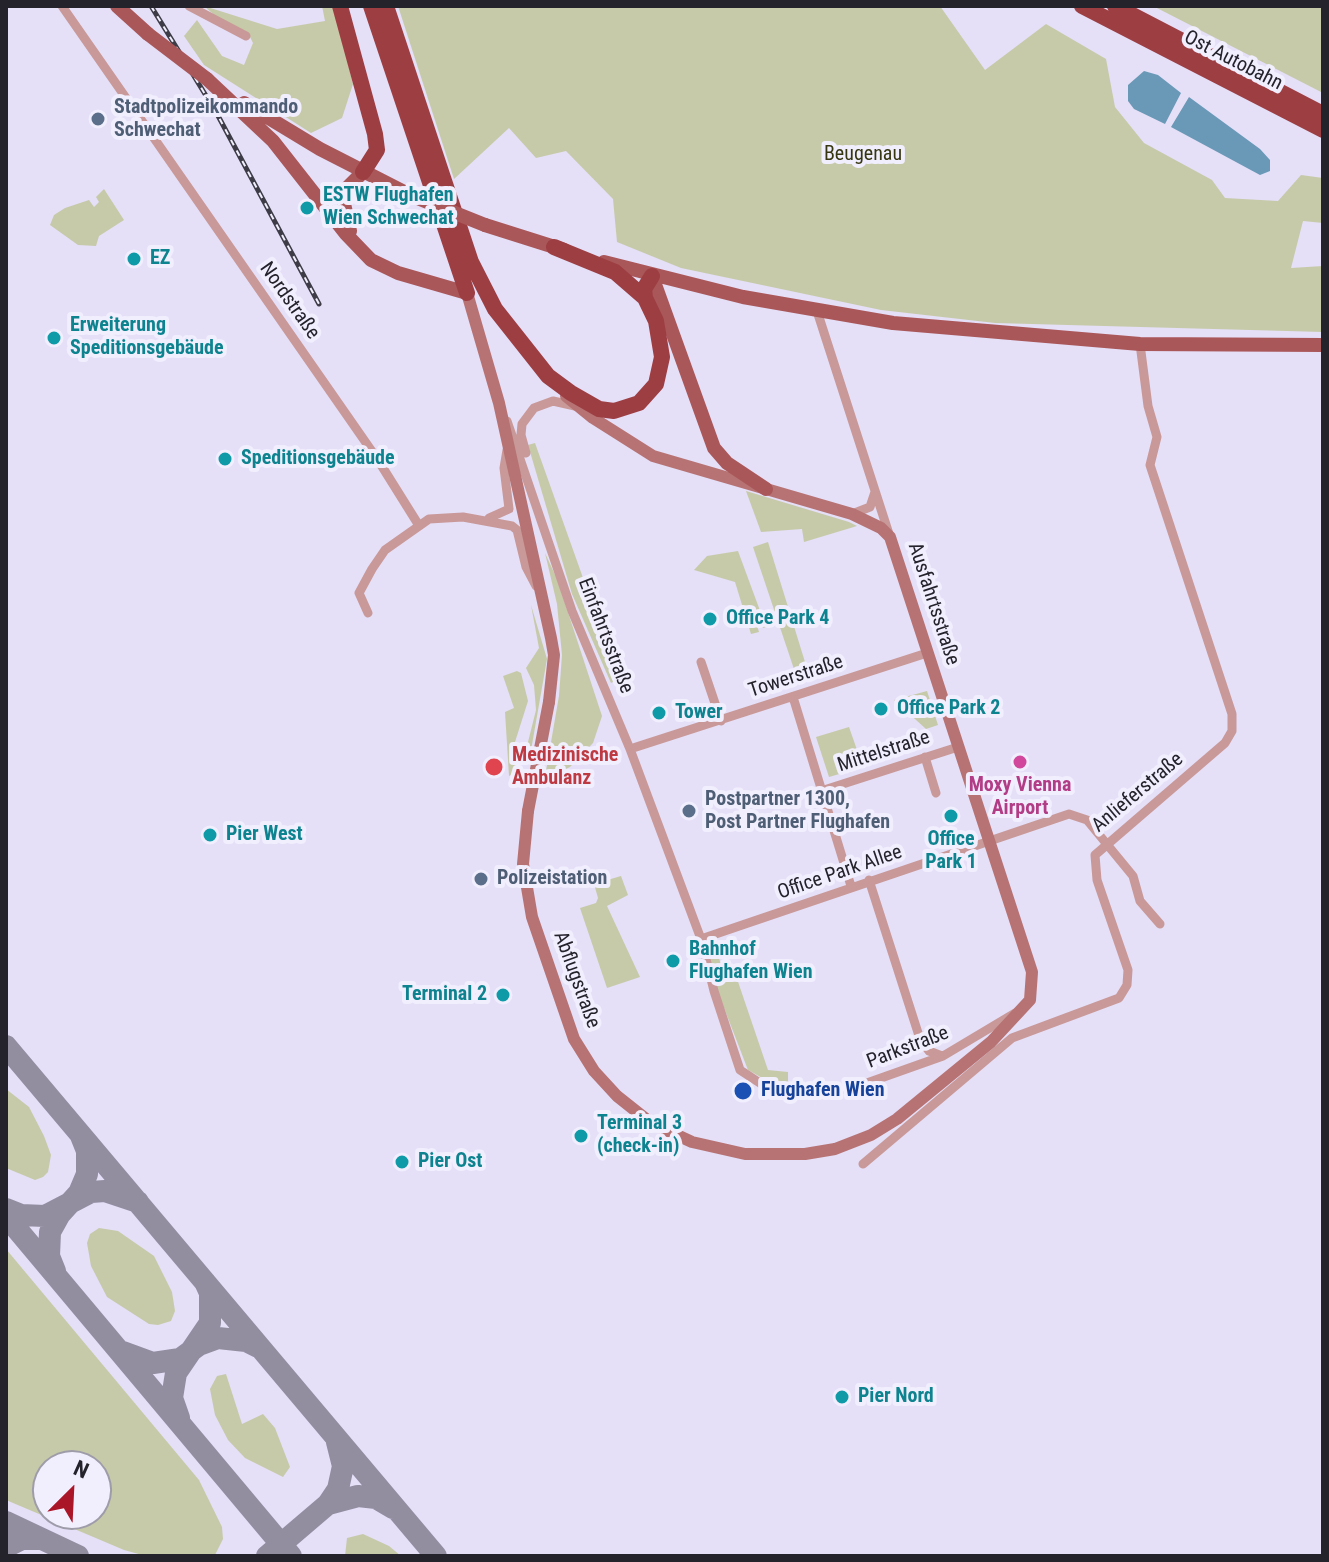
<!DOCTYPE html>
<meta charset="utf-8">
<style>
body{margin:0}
#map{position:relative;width:1329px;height:1562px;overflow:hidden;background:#e5dff8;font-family:"Roboto Condensed",sans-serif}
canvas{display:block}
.frame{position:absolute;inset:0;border:8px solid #24222b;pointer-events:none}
.north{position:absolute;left:32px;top:1450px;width:80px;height:80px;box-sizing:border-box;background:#f1eefd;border:2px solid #9f9ca9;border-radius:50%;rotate:24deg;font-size:22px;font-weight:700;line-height:32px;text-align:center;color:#24222b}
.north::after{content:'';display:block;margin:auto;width:28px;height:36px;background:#ab1528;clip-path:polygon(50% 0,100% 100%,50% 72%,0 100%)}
</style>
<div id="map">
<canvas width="1329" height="1562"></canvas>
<div class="frame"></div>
<div class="north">N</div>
</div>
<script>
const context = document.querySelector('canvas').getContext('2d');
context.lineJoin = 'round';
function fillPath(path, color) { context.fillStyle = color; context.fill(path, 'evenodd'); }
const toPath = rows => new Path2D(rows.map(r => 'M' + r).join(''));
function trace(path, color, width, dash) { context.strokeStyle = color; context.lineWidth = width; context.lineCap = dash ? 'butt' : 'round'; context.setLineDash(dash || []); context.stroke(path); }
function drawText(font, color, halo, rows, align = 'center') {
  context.font = font + ' "Roboto Condensed",sans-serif'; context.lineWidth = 8; context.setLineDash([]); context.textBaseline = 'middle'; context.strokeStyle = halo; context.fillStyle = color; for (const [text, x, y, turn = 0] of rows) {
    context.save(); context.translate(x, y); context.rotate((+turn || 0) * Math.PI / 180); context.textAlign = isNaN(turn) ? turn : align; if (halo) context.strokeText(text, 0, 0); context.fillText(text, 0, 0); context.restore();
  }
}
const green = toPath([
 [204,6,277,29,325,21,322,6,334,6,353,84,342,118,311,133,204,65,184,36,197,20,222,56,244,65,253,43,248,33,220,20],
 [398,6,940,6,985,70,1046,24,1106,59,1115,107,1144,143,1212,180,1225,198,1278,201,1301,175,1323,178,1323,223,1303,221,1291,268,1323,266,1323,332,995,323,881,310,681,268,617,242,613,199,566,151,536,158,509,128,454,179],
 [1153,6,1323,6,1323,93],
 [104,189,124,220,99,236,96,246,78,245,50,225,54,215,65,208,89,200,94,207,99,202,96,197],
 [535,443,619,679,611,683,572,594,528,445],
 [746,491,849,522,857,526,804,542,802,529,761,532],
 [768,542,809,675,798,681,753,547],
 [738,551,766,627,763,628,759,618,755,619,759,632,751,634,735,582,694,570,707,556],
 [545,553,557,579,602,716,593,743,570,767,553,775,546,771,559,696,562,655,557,604],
 [531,605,547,659,530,756,526,750,536,710,534,685,526,668,539,648],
 [517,671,521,673,528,701,515,742,516,773,509,776,505,712,514,708,503,676],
 [927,691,938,725,926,729,894,700],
 [849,727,863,767,829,777,816,737],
 [621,876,628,895,607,906,640,977,607,988,580,908,596,903,598,898,594,884],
 [713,953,718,955,723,971,733,967,768,1070,788,1072,788,1081,815,1083,816,1087,773,1084,748,1070,716,987,709,954],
 [6,1089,29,1107,44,1136,51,1155,48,1172,43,1177,35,1180,6,1168],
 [99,1228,118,1231,154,1256,172,1292,175,1311,171,1321,158,1325,149,1324,107,1297,91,1266,87,1243,90,1234],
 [6,1249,199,1480,222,1527,223,1539,215,1555,146,1556,124,1550,6,1500],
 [48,1466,96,1466,96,1514,48,1514],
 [226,1374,242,1424,263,1414,275,1428,290,1467,283,1477,245,1458,228,1440,215,1415,210,1389,217,1376],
 [363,1534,389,1546,401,1556,345,1556,347,1538]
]);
const water = toPath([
 [1144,71,1158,75,1181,93,1165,124,1134,109,1128,101,1128,85],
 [1189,97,1260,149,1270,160,1270,171,1260,175,1171,127]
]);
const taxiway = toPath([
 [6,1046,436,1556],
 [6,1209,21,1215,45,1216,91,1192,105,1191,138,1202],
 [6,1216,291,1556],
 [55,1271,49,1256,50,1232,60,1214,79,1193,87,1174,87,1151,81,1136],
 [123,1352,153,1363,180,1359,199,1345,218,1338,246,1341,258,1347],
 [179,1418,172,1398,176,1373,210,1323,210,1293,205,1282],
 [328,1504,358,1496,376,1498,393,1508],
 [6,1522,78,1556],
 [6,1547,22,1539,38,1539],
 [267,1556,328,1504,338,1489,343,1466,337,1442]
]);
const street = toPath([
 [62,6,378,460,418,524],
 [189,6,246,36],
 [817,311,889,534],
 [507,421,572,611,630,749,701,939,714,991,740,1070,769,1089,850,1089,943,1056,1015,1013],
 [526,453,521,435,522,424,534,408,553,401,575,406],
 [852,514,870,507,875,492],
 [489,518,509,509,504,468,507,450],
 [368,613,359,593,372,569,385,550,429,519,463,517,512,526,517,530,526,567,536,586],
 [701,662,721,721],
 [793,697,851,886],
 [630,749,927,653],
 [925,757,936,793],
 [821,791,958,747],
 [869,880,920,1039,929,1051,942,1056],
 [701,939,1069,814,1087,820,1133,876,1140,901,1160,924],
 [863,1164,1012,1038,1119,998,1127,985,1128,970,1097,880,1095,855,1225,743,1232,731,1232,714,1150,465,1157,437,1148,406,1140,344]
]);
const secondary = toPath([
 [467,293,499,403,551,638,554,655,549,702],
 [528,811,523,864,532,917,574,1039,594,1071,617,1096,651,1123,692,1142,745,1154,805,1154,835,1149,871,1135,897,1119,991,1042,1030,1000,1032,972,890,537,881,528,852,514,653,456,593,418,566,396]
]);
const primary = toPath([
 [117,6,148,34],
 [207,79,273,141,346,234,371,260,398,273,467,293],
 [244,103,320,149,410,195],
 [485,225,564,250],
 [350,231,343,199,347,188,363,172],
 [604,262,743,297,893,323,1140,344,1323,345],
 [652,276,714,448,727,463,766,489]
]);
const highway = toPath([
 [340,6,375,134,377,150,363,172],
 [371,6,467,293],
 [386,6,471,262,495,309,548,376,571,393,599,409,614,411,639,403,656,384,662,357,656,321,645,298,615,272,554,247],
 [1082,6,1323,130],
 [1115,6,1323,114],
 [645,298,644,289,652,276]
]);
const rail = toPath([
 [151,6,216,112,319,304]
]);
const secondaryBridge = toPath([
 [528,811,549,702]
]);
const primaryBridge = toPath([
 [148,34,207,79],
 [410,195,485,225]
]);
const markers = [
 [98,119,8,"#5c6f8a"],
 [307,208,8,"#0f9aa8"],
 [134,259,8,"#0f9aa8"],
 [54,338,8,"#0f9aa8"],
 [225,459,8,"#0f9aa8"],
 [710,619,8,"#0f9aa8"],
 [881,709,8,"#0f9aa8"],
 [659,713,8,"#0f9aa8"],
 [1020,762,8,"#d1479c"],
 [494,767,10,"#e0444e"],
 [689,811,8,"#5c6f8a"],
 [951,816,8,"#0f9aa8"],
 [210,835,8,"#0f9aa8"],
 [481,879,8,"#5c6f8a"],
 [673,961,8,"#0f9aa8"],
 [503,995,8,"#0f9aa8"],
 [743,1091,10,"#1a4fb4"],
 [581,1136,8,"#0f9aa8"],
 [402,1162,8,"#0f9aa8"],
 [842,1397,8,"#0f9aa8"]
];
const streetNames = [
 ["Ost Autobahn",1233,61,27],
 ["Nordstraße",289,301,55],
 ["Ausfahrtsstraße",933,604,72],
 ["Einfahrtsstraße",605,636,69],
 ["Towerstraße",796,677,-18],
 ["Mittelstraße",884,752,-18],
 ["Anlieferstraße",1138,793,-40],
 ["Office Park Allee",840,873,-19],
 ["Abflugstraße",576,980,70],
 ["Parkstraße",908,1048,-21]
];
const serviceNames = [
 ["Stadtpolizeikommando",114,108],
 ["Schwechat",114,131],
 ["Postpartner 1300,",705,800],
 ["Post Partner Flughafen",705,823],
 ["Polizeistation",497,879]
];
const parkNames = [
 ["Beugenau",863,155]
];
const cultureNames = [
 ["ESTW Flughafen",323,196],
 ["Wien Schwechat",323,219],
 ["EZ",150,259],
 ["Erweiterung",70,326],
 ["Speditionsgebäude",70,349],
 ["Speditionsgebäude",241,459],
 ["Office Park 4",726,619],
 ["Office Park 2",897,709],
 ["Tower",675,713],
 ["Pier West",226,835],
 ["Office",951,840,"center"],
 ["Park 1",951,863,"center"],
 ["Bahnhof",689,950],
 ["Flughafen Wien",689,973],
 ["Terminal 2",487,995,"right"],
 ["Terminal 3",597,1124],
 ["(check-in)",597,1147],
 ["Pier Ost",418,1162],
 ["Pier Nord",858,1397]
];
const healthNames = [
 ["Medizinische",512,756],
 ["Ambulanz",512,779]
];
const hotelNames = [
 ["Moxy Vienna",1020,786],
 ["Airport",1020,809]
];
const transitNames = [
 ["Flughafen Wien",761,1091]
];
fillPath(green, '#c7caa8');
fillPath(water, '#6999b6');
trace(taxiway, '#928ea0', 22);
trace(street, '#c89998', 9);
trace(secondary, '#b77373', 12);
trace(primary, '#aa5759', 14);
trace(highway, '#9d3e43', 16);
trace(rail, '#3e3c47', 5);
trace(rail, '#f1eefd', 2, [6]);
trace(secondaryBridge, '#b77373', 12);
trace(primaryBridge, '#aa5759', 14);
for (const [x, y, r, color] of markers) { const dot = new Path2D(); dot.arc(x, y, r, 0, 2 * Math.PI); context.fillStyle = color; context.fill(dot); trace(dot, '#f1eefd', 3); }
drawText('20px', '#24222b', '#f1eefd', streetNames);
drawText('bold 20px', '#4e5e75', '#f1eefd', serviceNames, 'left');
drawText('20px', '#363710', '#f1eefd', parkNames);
drawText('bold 20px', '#0d838f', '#f1eefd', cultureNames, 'left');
drawText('bold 20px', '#be3a42', '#f1eefd', healthNames, 'left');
drawText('bold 20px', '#b23c85', '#f1eefd', hotelNames);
drawText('bold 20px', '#164399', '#f1eefd', transitNames, 'left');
</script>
